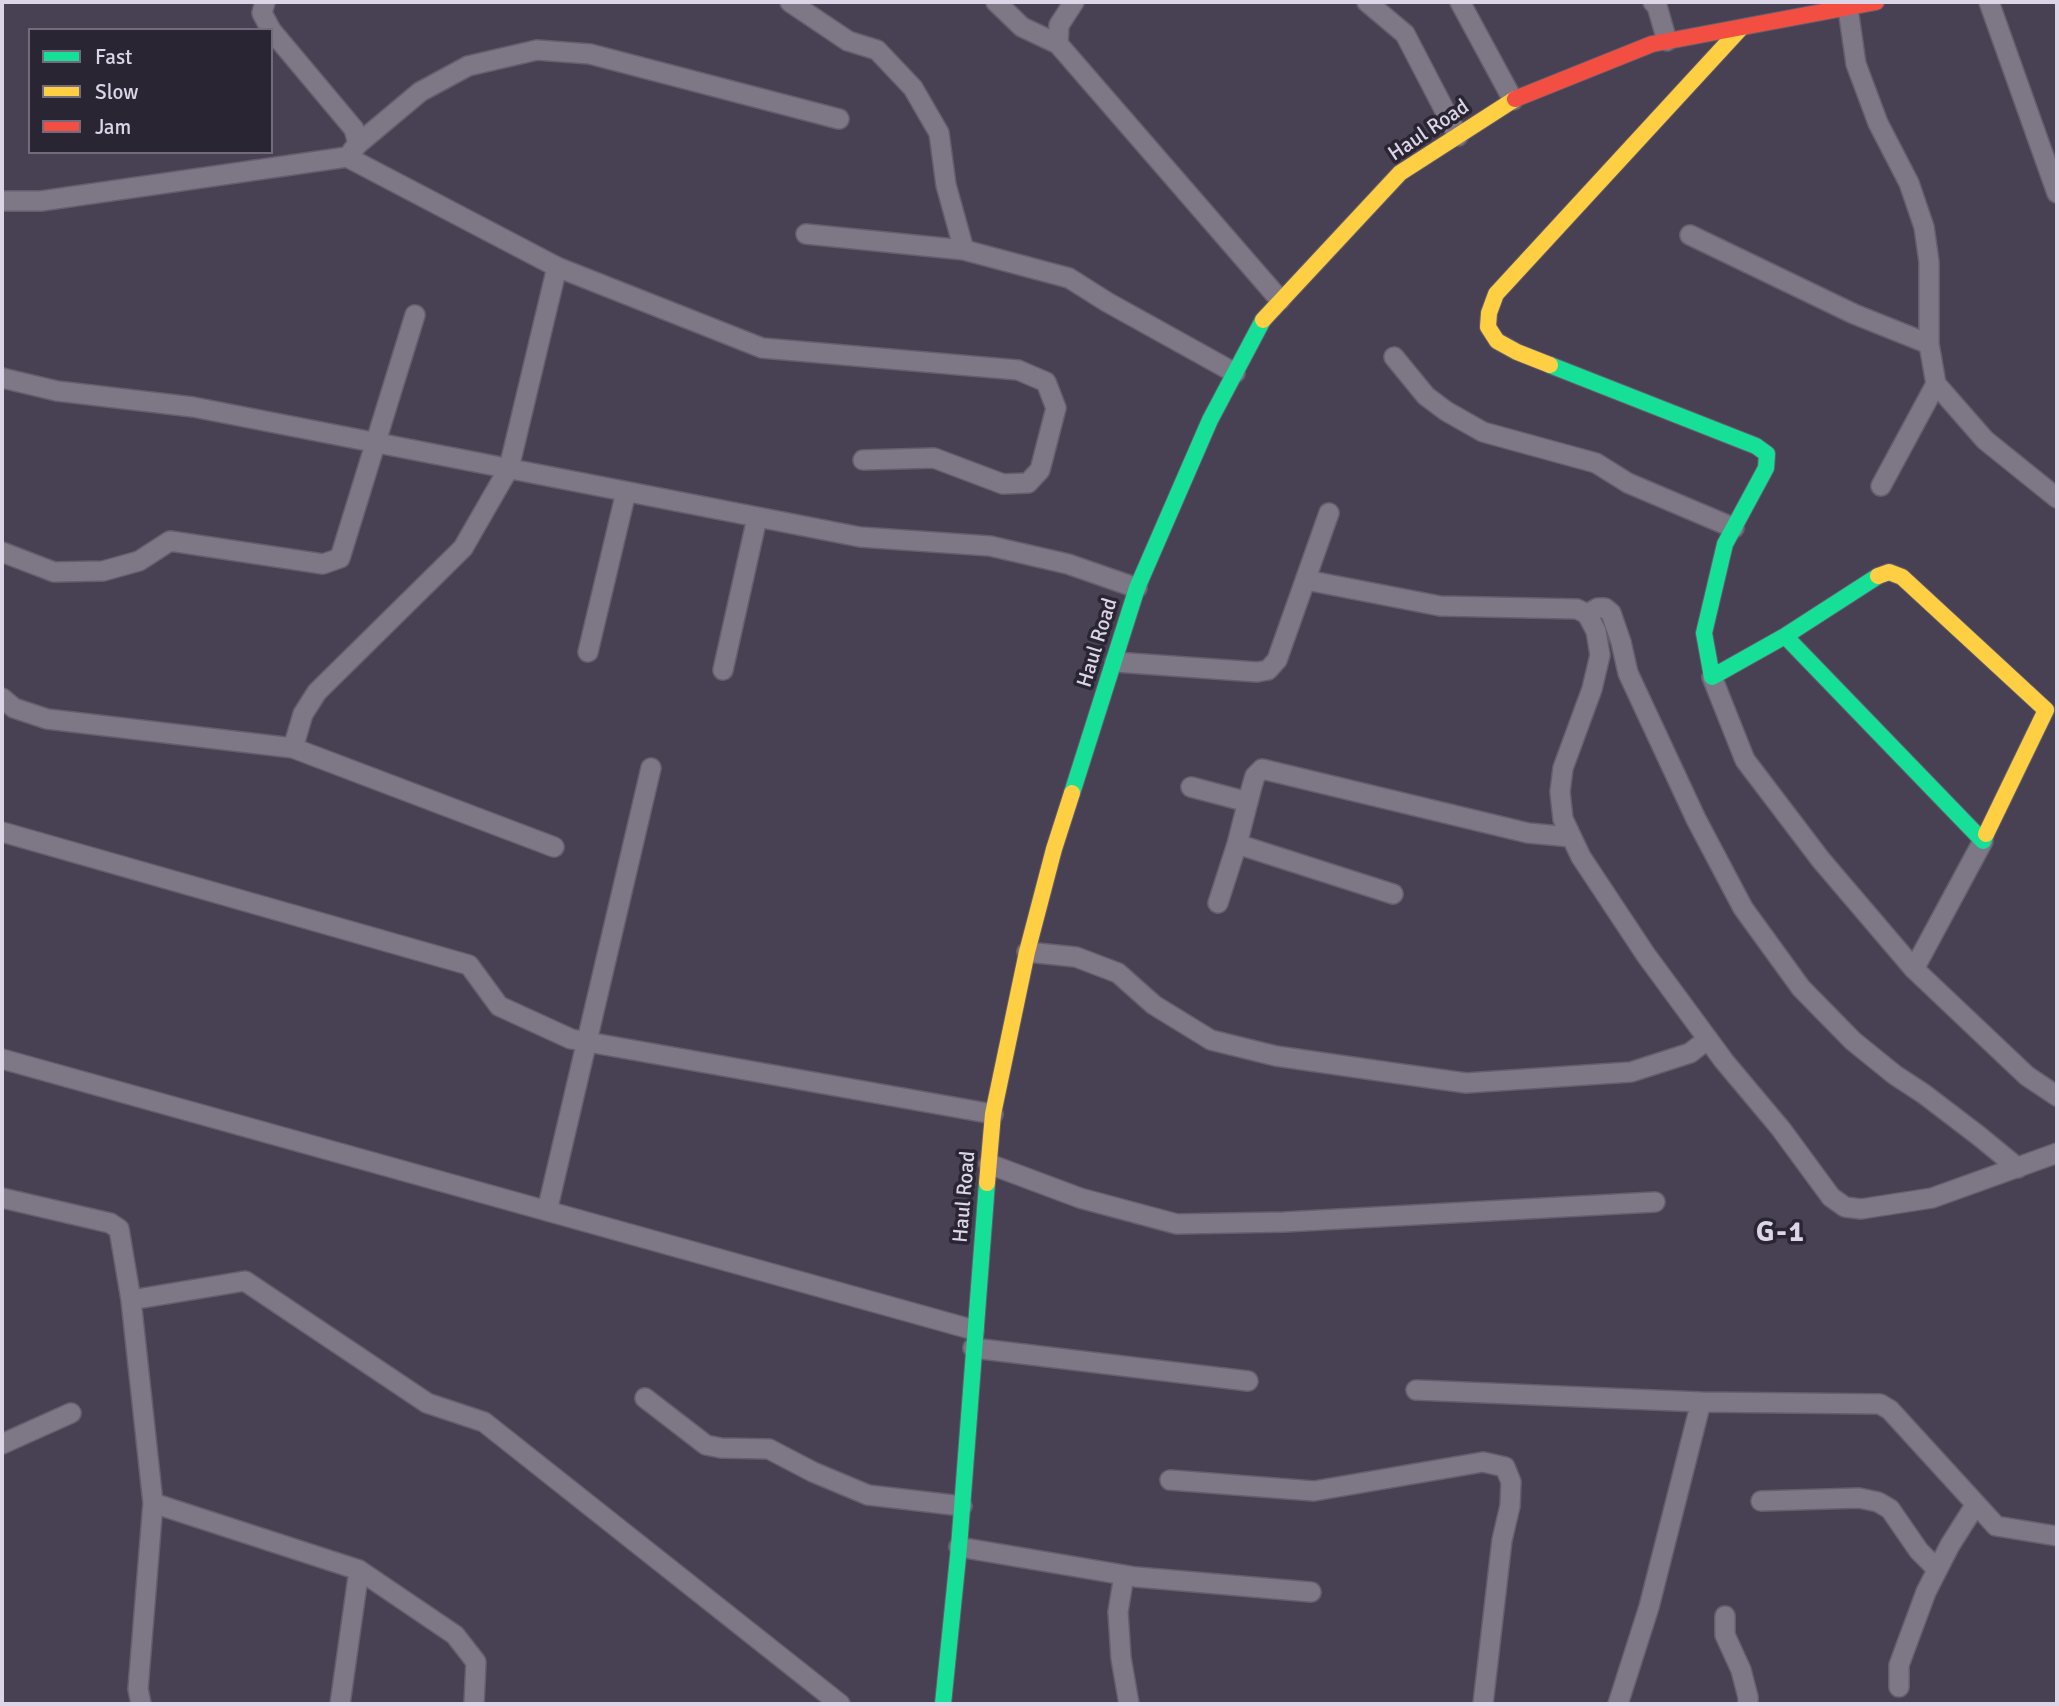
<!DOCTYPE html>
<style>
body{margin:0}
#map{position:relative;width:2059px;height:1706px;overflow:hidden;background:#484153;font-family:Signika,sans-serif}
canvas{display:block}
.frame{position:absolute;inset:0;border:4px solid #dcd5e8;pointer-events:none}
.legend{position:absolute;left:28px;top:28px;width:245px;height:126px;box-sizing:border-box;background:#2a2533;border:2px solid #716b7b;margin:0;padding:9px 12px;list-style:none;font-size:21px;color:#dcd5e8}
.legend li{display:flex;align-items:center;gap:14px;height:35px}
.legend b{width:35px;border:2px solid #716b7b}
</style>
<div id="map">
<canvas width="2059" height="1706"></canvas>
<div class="frame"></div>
<ul class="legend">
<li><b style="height:9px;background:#16e098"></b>Fast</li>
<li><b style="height:9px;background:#ffcf43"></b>Slow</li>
<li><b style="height:9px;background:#f24e42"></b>Jam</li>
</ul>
</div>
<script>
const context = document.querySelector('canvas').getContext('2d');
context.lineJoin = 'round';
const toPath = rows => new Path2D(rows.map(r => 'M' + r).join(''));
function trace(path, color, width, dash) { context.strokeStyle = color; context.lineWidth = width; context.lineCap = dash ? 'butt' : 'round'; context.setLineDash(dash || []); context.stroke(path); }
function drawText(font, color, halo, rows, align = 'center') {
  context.font = font + ' Signika,sans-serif'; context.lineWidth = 7; context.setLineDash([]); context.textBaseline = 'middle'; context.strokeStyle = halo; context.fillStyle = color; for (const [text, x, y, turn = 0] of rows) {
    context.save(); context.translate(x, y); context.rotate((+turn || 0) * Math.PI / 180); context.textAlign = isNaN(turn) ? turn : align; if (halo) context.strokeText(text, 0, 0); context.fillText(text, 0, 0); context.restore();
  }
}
const street = toPath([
 [265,2,262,13,271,30],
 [790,2,848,41,877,50,913,88,939,133,946,185,964,250],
 [996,2,1022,27,1058,44],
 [1074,2,1059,25,1058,44,1280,300],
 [1367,2,1405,34,1458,136],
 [1460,2,1513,100],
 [1653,2,1657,6,1667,41],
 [1989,2,2057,193],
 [1848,9,1856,64,1878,123,1909,183,1924,227,1929,262,1929,344,1936,384,1985,440,2057,498],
 [271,30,354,129,358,144,352,151],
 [358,144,420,92,468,66,537,50,590,54,839,119],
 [2,201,41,201,347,157,557,267,762,348,1018,370,1046,382,1056,408,1040,470,1028,483,1003,484,934,458,863,460],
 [806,234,964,250,1069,278,1107,302,1235,373],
 [1690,235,1854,314,1929,344],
 [1394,357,1426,396,1446,411,1483,432,1596,463,1628,483,1734,528],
 [2,378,57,391,193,407,860,537,990,546,1068,564,1137,588],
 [1881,486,1936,384],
 [2,552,54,572,103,571,139,561,170,541,323,564,340,558,415,315],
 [1306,580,1440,606,1577,609,1587,614,1596,631,1600,655,1592,689,1563,768,1560,792,1563,819,1581,857,1646,955,1724,1061,1781,1129,1831,1197,1845,1207,1861,1209,1932,1198,2057,1153],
 [1587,614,1598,608,1605,608,1611,613,1621,642,1628,673,1696,819,1743,908,1801,988,1853,1041,1895,1075,1924,1094,1979,1136,2018,1168],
 [588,652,626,492],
 [1115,662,1257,672,1268,670,1277,660,1329,513],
 [723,670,757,518],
 [1712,677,1745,760,1821,860,1914,969,1983,841],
 [2,698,14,708,47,719,293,748,554,847],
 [293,748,303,714,317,692,463,548,509,468,557,267],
 [1191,787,1248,802],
 [2,832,469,965,499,1006,571,1039,993,1114],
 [1237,844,1393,894],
 [1218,903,1237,844,1252,786,1255,776,1262,769,1528,833,1571,837],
 [1027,952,1076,957,1118,973,1154,1005,1211,1040,1276,1056,1394,1073,1466,1083,1631,1072,1690,1053,1708,1039],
 [1914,969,2027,1076,2057,1096],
 [2,1059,974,1330],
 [989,1164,1080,1198,1177,1224,1284,1222,1655,1202],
 [2,1198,110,1223,119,1229,131,1300,153,1503,138,1689,141,1704],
 [547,1211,651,768],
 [131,1300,245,1281,427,1403,484,1422,840,1704],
 [973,1348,1248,1381],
 [1416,1390,1701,1402,1880,1404,1890,1410,1996,1526,2057,1536],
 [645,1398,706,1445,721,1448,769,1449,813,1472,868,1495,962,1506],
 [2,1444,71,1413],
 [1170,1480,1314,1491,1483,1462,1505,1467,1511,1482,1510,1506,1502,1540,1483,1704],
 [1761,1501,1859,1498,1878,1502,1890,1509,1919,1551,1937,1569],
 [153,1503,359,1570,455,1635,476,1662,474,1704],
 [959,1547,1136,1577,1311,1592],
 [1124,1575,1118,1612,1121,1658,1129,1704],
 [1725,1616,1725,1635,1741,1670,1748,1697,1748,1704],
 [1899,1687,1899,1665,1926,1592,1950,1545,1976,1504],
 [340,1704,359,1570],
 [1618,1704,1649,1607,1701,1402]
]);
const fast = toPath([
 [1550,365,1756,446,1767,454,1766,468,1725,544,1704,633,1712,677,1785,636,1878,576],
 [1785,636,1983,841,1986,834],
 [1072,793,1137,588,1210,420,1263,320],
 [943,1704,959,1547,987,1183]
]);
const slow = toPath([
 [1263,320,1400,173,1515,99],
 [1550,365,1517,352,1497,341,1488,327,1489,313,1496,294,1741,28],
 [1878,576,1889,572,1902,577,2046,710,1986,834],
 [987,1183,993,1114,1027,952,1054,849,1072,793]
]);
const jam = toPath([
 [1515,99,1652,44,1876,2]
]);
const streetNames = [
 ["Haul Road",1429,131,-34],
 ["Haul Road",1098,643,-73],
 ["Haul Road",965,1197,-85]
];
const districtNames = [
 ["G-1",1781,1234]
];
trace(street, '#645e6d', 22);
trace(fast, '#645e6d', 18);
trace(slow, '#645e6d', 18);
trace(jam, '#645e6d', 18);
trace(street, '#7e7886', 19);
trace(fast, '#16e098', 16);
trace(slow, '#ffcf43', 16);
trace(jam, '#f24e42', 16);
drawText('21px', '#dcd5e8', '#2a2533', streetNames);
context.letterSpacing = '2px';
drawText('bold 28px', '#dcd5e8', '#2a2533', districtNames);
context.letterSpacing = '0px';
</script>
